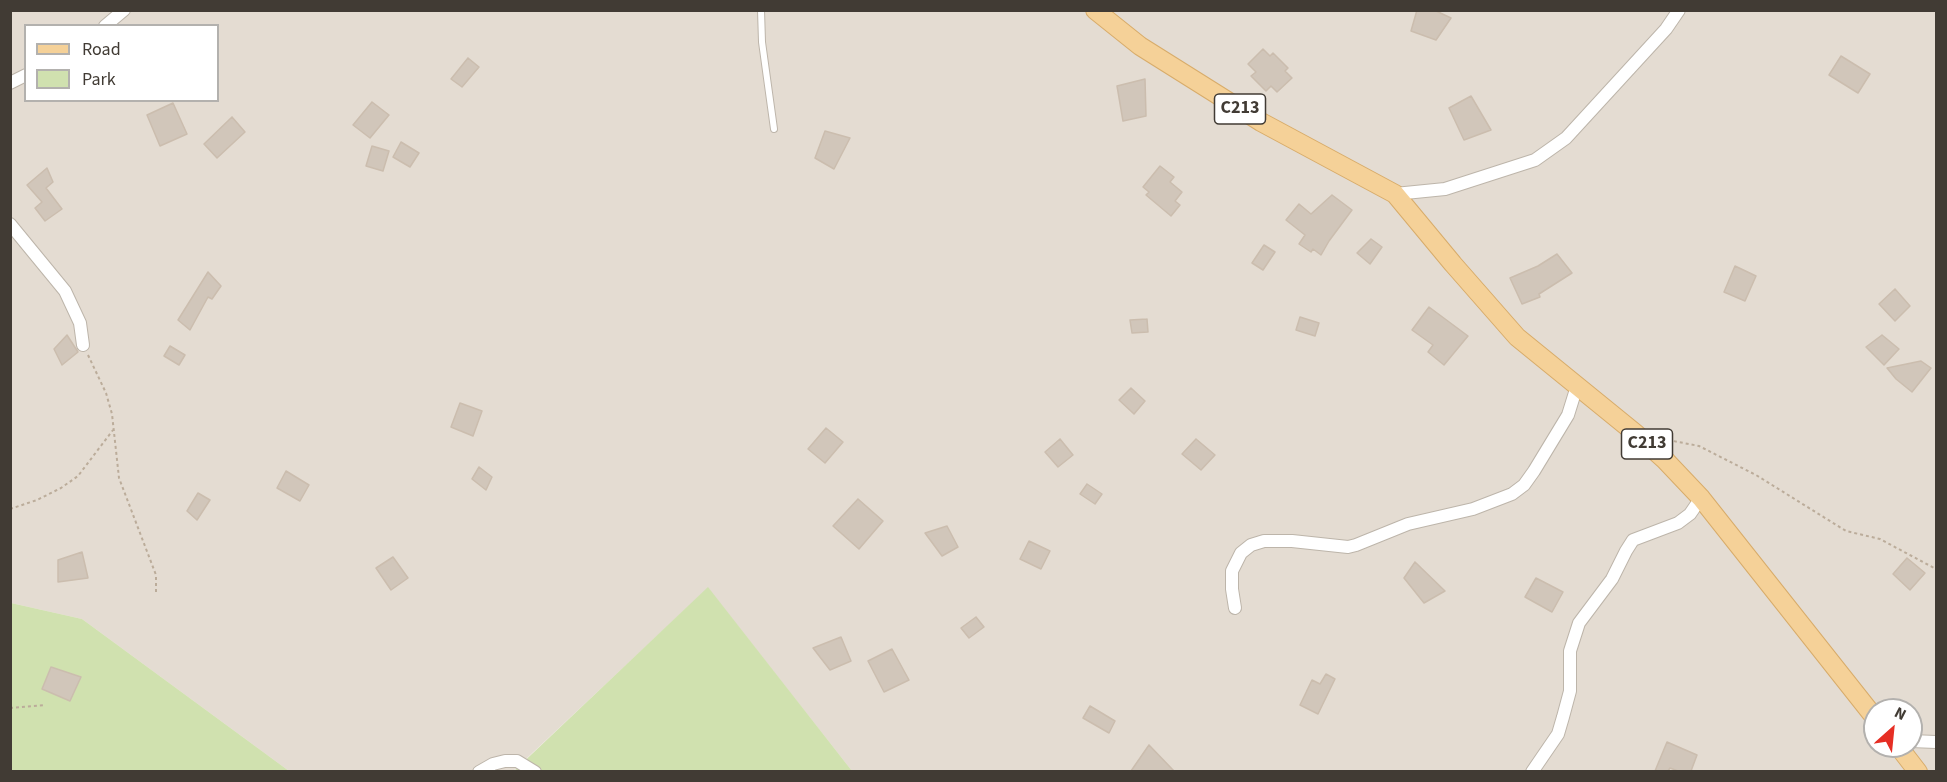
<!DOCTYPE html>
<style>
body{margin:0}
#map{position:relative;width:1947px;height:782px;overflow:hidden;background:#f0ebe4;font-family:"Source Sans 3",sans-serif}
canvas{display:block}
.frame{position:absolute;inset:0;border:12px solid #413b34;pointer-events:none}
.legend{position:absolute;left:24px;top:24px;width:195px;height:78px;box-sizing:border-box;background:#fff;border:2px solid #b3b1ae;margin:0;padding:8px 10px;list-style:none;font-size:18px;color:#413b34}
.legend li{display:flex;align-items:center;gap:12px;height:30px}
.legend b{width:30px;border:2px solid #b3b1ae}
.north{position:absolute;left:1863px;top:698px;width:60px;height:60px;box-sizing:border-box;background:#fff;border:2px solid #b3b1ae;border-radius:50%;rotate:27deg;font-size:16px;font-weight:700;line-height:24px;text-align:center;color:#413b34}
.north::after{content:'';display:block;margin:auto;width:21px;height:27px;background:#e62e24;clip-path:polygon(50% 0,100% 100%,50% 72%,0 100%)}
</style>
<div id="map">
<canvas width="1947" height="782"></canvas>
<div class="frame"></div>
<ul class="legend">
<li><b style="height:8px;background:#f5d198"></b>Road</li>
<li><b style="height:16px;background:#d0e1af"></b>Park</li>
</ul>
<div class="north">N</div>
</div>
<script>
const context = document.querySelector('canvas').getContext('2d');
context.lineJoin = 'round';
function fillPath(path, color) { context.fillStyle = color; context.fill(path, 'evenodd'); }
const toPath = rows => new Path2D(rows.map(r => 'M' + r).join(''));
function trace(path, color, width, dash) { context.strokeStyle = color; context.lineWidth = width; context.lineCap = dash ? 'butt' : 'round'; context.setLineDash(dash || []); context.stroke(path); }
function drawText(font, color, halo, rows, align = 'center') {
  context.font = font + ' "Source Sans 3",sans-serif'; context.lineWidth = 5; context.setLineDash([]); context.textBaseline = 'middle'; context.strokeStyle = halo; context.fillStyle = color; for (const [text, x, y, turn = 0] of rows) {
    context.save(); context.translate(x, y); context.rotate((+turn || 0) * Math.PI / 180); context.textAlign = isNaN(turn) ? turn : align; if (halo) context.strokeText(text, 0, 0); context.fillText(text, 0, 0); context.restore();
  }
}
const residential = toPath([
 [11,11,1936,11,1936,771,852,771,708,588,513,771,289,771,82,619,11,603],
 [26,26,218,26,218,100,26,100],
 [1875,710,1911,710,1911,746,1875,746]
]);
const green = toPath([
 [708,587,852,771,513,772],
 [11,603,82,619,289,771,11,772]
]);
const building = toPath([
 [1417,10,1434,10,1451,18,1436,40,1411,31,1417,10],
 [1263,49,1270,56,1273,53,1288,68,1285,71,1292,78,1277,92,1271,86,1266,91,1251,76,1256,72,1248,64,1263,49],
 [1841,56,1870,74,1858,93,1829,75,1841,56],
 [468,58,479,67,462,87,451,79,468,58],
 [1145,79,1146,116,1123,121,1117,86,1145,79],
 [1471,96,1491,130,1464,140,1449,108,1471,96],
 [372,102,389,115,370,138,353,125,372,102],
 [173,103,187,134,160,146,147,115,173,103],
 [232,117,245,132,217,158,204,144,232,117],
 [825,131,850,138,834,169,815,158,825,131],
 [401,142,419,153,410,167,393,157,401,142],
 [372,146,389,151,383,171,366,166,372,146],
 [1160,166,1174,177,1170,182,1182,192,1175,201,1180,205,1171,216,1146,195,1149,192,1143,187,1160,166],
 [47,168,53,182,46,188,62,209,45,221,35,208,42,202,27,185,47,168],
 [1332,195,1352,210,1329,241,1321,255,1313,249,1311,252,1299,244,1305,235,1286,220,1299,204,1311,214,1332,195],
 [1371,239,1382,247,1370,264,1357,253,1371,239],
 [1264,245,1275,252,1263,270,1252,263,1264,245],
 [1557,254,1572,273,1539,294,1540,297,1522,304,1510,278,1538,266,1557,254],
 [1735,266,1756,276,1745,301,1724,292,1735,266],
 [208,272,221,286,212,299,208,297,190,330,178,320,208,272],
 [1895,289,1910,306,1895,321,1879,304,1895,289],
 [1429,307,1468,336,1444,365,1428,352,1433,345,1412,330,1429,307],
 [1300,317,1319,323,1315,336,1296,330,1300,317],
 [1147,319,1148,332,1132,333,1130,320,1147,319],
 [67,335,78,352,62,365,54,349,67,335],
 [1882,335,1899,349,1884,365,1866,347,1882,335],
 [170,346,185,355,179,365,164,356,170,346],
 [1921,361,1931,368,1912,392,1896,379,1887,368,1921,361],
 [1131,388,1145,401,1134,414,1119,400,1131,388],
 [460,403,482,411,473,436,451,427,460,403],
 [826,428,843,442,825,463,808,449,826,428],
 [1060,439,1073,455,1058,467,1045,452,1060,439],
 [1196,439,1215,455,1201,470,1182,454,1196,439],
 [479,467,492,477,486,490,472,479,479,467],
 [286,471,309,485,300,501,277,488,286,471],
 [1087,484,1102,494,1095,504,1080,494,1087,484],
 [198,493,210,500,197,520,187,511,198,493],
 [858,499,883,521,859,549,833,526,858,499],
 [947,526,958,547,942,556,925,533,947,526],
 [1029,541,1050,551,1041,569,1020,559,1029,541],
 [82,552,88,578,58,582,58,560,82,552],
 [393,557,408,578,391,590,376,568,393,557],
 [1907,558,1925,573,1910,590,1893,574,1907,558],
 [1415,562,1445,591,1424,603,1404,578,1415,562],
 [1536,578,1563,592,1552,612,1525,597,1536,578],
 [976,617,984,627,969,638,961,628,976,617],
 [841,637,851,661,830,670,813,648,841,637],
 [892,649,909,680,884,692,868,661,892,649],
 [51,667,81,677,70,701,42,689,51,667],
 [1326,674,1335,679,1318,714,1300,705,1312,680,1320,684,1326,674],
 [1090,706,1115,721,1109,733,1083,718,1090,706],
 [1667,742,1697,755,1691,771,1678,771,1670,768,1668,771,1655,771,1667,742],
 [1149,745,1174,771,1131,771,1149,745]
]);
const path = toPath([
 [88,355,106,393,112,414,119,478,156,575,156,592],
 [1668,440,1699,446,1756,475,1846,531,1880,539,1936,569],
 [10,509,37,500,61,488,78,476,113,430],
 [10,708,45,705]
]);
const lane = toPath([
 [761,10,762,42,774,129]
]);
const street = toPath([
 [105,26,124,10],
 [10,83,26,75],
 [1395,194,1445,189,1535,160,1566,138,1666,29,1679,10],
 [10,224,65,291,80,323,83,345],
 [1235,608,1232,589,1232,571,1241,553,1251,545,1264,541,1292,541,1348,547,1356,545,1408,524,1473,509,1512,494,1524,485,1534,471,1568,415,1577,386],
 [1911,741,1936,742],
 [479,772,493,764,505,761,517,761,535,772],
 [1532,772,1558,734,1563,717,1570,691,1570,651,1579,623,1612,579,1626,551,1633,540,1678,523,1690,514,1701,498]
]);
const primary = toPath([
 [1095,10,1140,46,1261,122,1395,194,1453,264,1517,337,1635,433,1665,460,1701,498,1875,718],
 [1898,746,1918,772]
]);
const shields = [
 [1240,109,51],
 [1647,444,51]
];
const shieldNames = [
 ["C213",1240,109],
 ["C213",1647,444]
];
fillPath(residential, '#e4dcd2');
fillPath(green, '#d0e1af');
fillPath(building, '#d1c6ba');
trace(building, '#cbbdae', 1.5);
trace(lane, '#bdb5aa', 8);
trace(street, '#bdb5aa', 14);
trace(primary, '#d8ac6a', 20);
trace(path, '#bbac9a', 2, [3, 3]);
trace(lane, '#fff', 6);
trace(street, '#fff', 12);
trace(primary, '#f5d198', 18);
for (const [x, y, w] of shields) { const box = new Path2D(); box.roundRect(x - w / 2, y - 15, w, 30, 4.5); context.fillStyle = '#fff'; context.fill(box); trace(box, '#413b34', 1.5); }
drawText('bold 18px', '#413b34', null, shieldNames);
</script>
